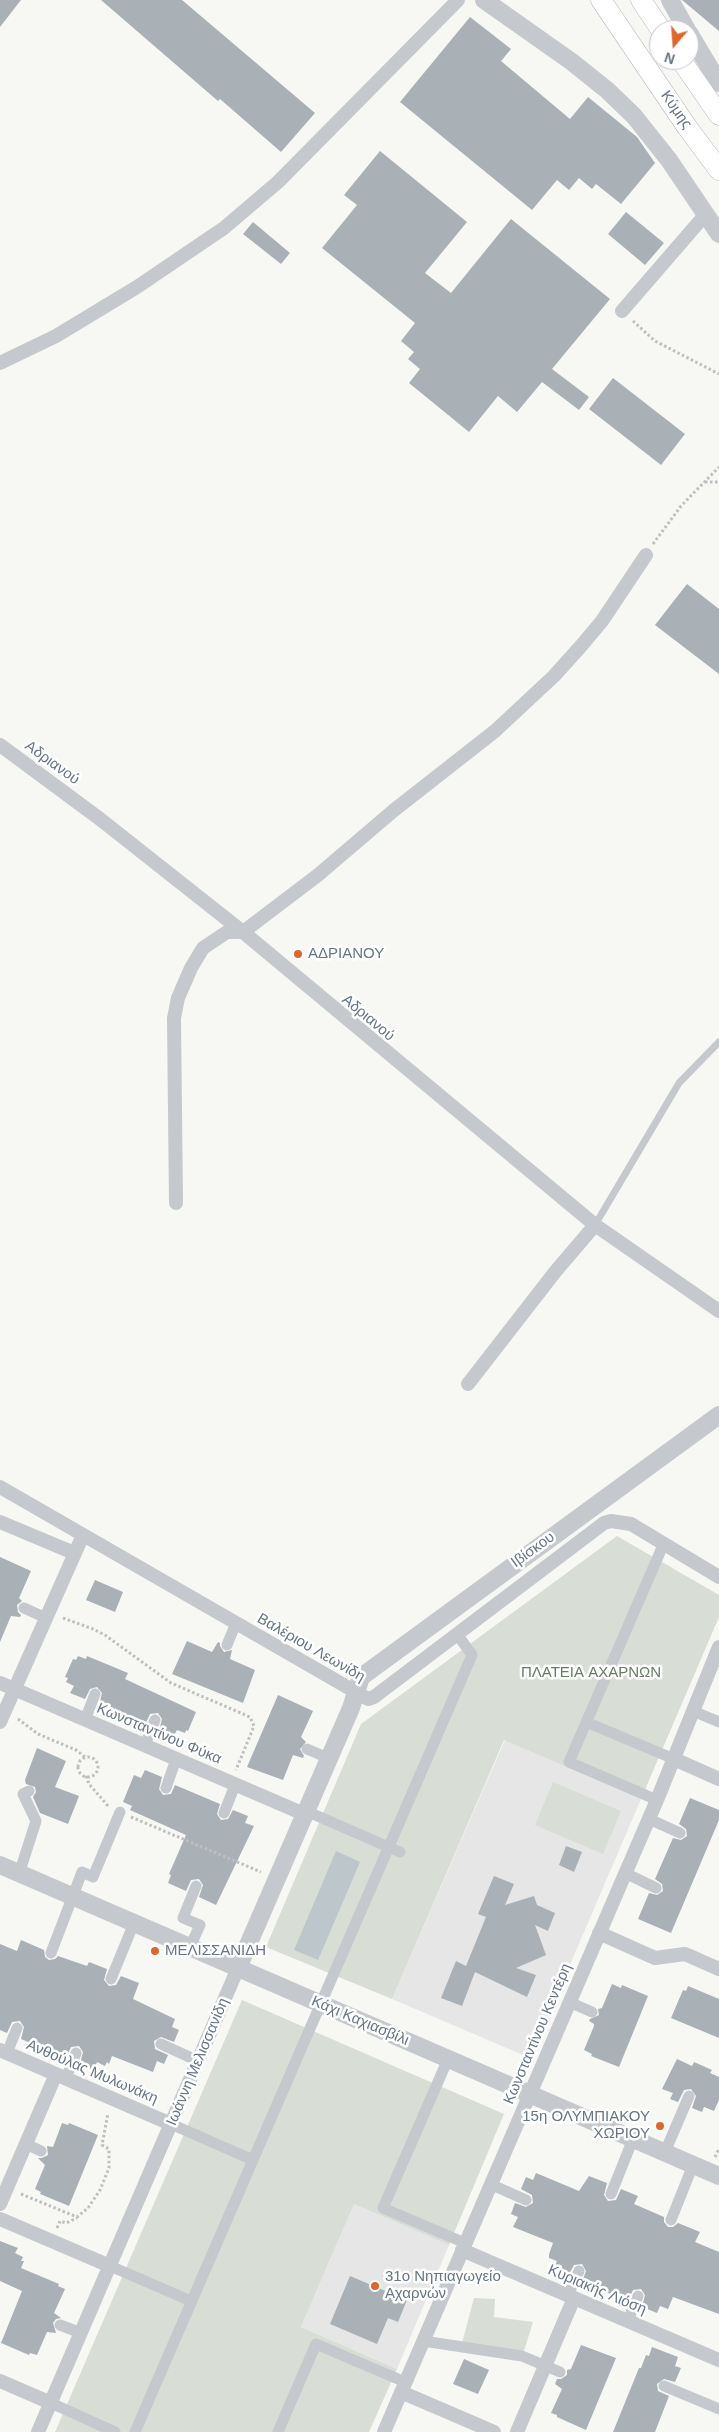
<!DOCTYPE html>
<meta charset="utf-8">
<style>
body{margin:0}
#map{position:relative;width:719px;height:2432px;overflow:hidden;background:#f7f7f4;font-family:Helvetica,sans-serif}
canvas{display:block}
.north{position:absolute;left:649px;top:20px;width:50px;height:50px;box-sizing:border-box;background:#fff;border:1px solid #c2c8ce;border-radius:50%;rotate:198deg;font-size:14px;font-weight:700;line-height:20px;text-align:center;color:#677585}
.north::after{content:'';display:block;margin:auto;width:18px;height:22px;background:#e0652b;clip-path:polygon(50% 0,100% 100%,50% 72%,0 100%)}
</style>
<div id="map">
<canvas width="719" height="2432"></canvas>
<div class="north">N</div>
</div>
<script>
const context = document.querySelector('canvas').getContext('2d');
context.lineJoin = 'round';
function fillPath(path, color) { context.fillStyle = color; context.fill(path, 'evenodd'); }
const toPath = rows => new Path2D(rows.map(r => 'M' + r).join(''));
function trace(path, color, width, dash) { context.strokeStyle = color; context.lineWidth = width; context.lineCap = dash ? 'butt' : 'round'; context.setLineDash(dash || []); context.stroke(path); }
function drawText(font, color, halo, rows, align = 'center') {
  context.font = font + ' Helvetica,sans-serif'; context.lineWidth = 5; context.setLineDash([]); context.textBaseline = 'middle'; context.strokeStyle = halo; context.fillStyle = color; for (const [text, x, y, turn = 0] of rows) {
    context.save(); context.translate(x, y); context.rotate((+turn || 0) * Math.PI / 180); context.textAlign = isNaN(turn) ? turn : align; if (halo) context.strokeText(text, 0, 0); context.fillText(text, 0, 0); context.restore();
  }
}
const built = toPath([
 [505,1740,641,1799,530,2058,392,1999],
 [354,2204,449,2245,397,2369,301,2327]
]);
const green = toPath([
 [617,1536,719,1595,719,1617,641,1799,504,1740,392,1999,266,1947,361,1724],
 [553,1782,621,1811,603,1854,535,1825],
 [242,2000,504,2114,449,2245,354,2204,301,2327,397,2369,369,2432,55,2432],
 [474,2298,495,2299,494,2317,533,2322,523,2354,462,2343]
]);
const water = toPath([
 [336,1851,360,1862,318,1960,294,1950]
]);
const building = toPath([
 [0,0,21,0,0,27],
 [101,0,182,0,315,113,281,152,220,99,218,101],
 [682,0,719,0,719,31],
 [470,17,511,49,501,61,570,119,588,97,637,137,655,163,621,204,596,184,592,189,579,178,569,190,557,180,532,210,400,102],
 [380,151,467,222,425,273,451,293,511,219,610,299,552,369,589,397,579,410,542,382,517,412,498,396,469,432,409,383,420,369,408,359,414,352,401,341,415,323,322,248,357,205,344,195],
 [626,212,664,243,645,265,608,234],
 [253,222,290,253,281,264,243,234],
 [613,378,685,434,661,465,589,409],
 [687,584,719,609,719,674,655,625],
 [0,1557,31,1571,19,1598,22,1601,17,1605,18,1612,21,1615,20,1617,11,1616,0,1642],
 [95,1580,123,1592,115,1612,86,1600],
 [187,1641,212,1652,218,1642,220,1643,220,1646,224,1652,232,1650,230,1659,255,1670,243,1703,172,1674],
 [78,1656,86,1659,87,1656,128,1673,125,1679,196,1712,188,1731,186,1730,185,1733,177,1730,173,1737,159,1731,162,1719,158,1713,150,1714,145,1725,99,1705,102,1693,97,1687,90,1689,85,1699,70,1693,74,1686,66,1682,68,1678,65,1677,73,1659,76,1660],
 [278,1695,313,1711,301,1737,306,1742,300,1749,304,1756,303,1758,293,1755,283,1780,247,1767],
 [37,1748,66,1761,55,1787,79,1796,68,1824,40,1813,33,1797,36,1792,35,1787,26,1784,25,1780],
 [145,1770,162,1777,159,1789,163,1795,171,1794,175,1785,220,1804,217,1814,221,1820,228,1819,233,1810,248,1816,245,1823,254,1826,216,1905,199,1897,203,1885,199,1879,191,1880,186,1891,168,1883,171,1875,169,1874,186,1835,130,1810,132,1806,123,1802,134,1775,141,1778],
 [690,1798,719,1810,719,1820,671,1933,638,1919,649,1893,657,1895,663,1891,662,1884,655,1879,673,1838,681,1840,687,1836,686,1829,679,1824],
 [566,1846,582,1852,574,1872,559,1865],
 [494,1876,514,1884,505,1905,534,1896,537,1905,555,1913,548,1931,535,1925,546,1955,516,1968,536,1975,527,1997,475,1972,462,2006,441,1998,456,1961,466,1966,486,1917,478,1914],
 [21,1940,44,1950,45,1957,49,1960,55,1959,58,1956,87,1966,89,1962,107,1969,104,1980,109,1986,116,1985,121,1976,139,1983,133,1999,175,2019,172,2027,179,2030,174,2042,161,2037,154,2041,155,2049,168,2055,164,2064,157,2061,153,2072,112,2056,109,2064,107,2062,105,2066,97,2062,94,2070,80,2064,83,2052,79,2046,71,2047,66,2058,21,2039,24,2027,20,2021,12,2022,7,2033,0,2030,0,1944,17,1951],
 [612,1984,621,1988,622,1985,648,1996,619,2067,591,2056,592,2054,584,2050,594,2026,594,2024,589,2021,590,2019,599,2015,598,2009,602,2008],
 [688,1986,719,1999,719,2038,671,2018,683,1990,686,1991],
 [677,2059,692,2066,694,2062,712,2070,710,2073,719,2077,719,2100,714,2111,704,2107,702,2112,692,2108,696,2096,691,2089,684,2090,678,2102,670,2099,673,2093,662,2089],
 [62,2123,68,2125,69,2123,98,2135,69,2206,40,2194,41,2192,35,2189,45,2165,38,2158,42,2158,48,2155,47,2146,53,2147],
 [536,2173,579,2191,589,2176,607,2183,604,2195,608,2201,616,2200,621,2189,638,2196,634,2204,664,2217,664,2222,668,2227,673,2227,678,2223,700,2232,695,2242,719,2252,719,2314,673,2297,668,2309,660,2306,657,2313,642,2307,645,2295,641,2289,633,2290,628,2301,582,2282,586,2271,582,2264,574,2265,568,2276,553,2270,557,2261,549,2258,549,2254,553,2243,513,2227,518,2217,511,2214,515,2203,526,2207,533,2203,532,2195,521,2189,526,2177,533,2180],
 [0,2241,18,2248,15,2253,23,2257,21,2261,24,2261,21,2268,59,2284,58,2286,65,2289,54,2313,61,2318,56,2319,53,2323,56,2333,47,2332,37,2355,30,2353,29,2355,1,2343,22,2291,0,2281],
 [350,2276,407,2300,398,2322,388,2318,377,2344,330,2324],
 [581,2345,616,2358,586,2430,557,2417,557,2415,551,2413,562,2389,555,2384,557,2379,561,2379,567,2375,567,2370,571,2369],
 [652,2347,678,2357,675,2366,681,2368,675,2382,664,2379,657,2384,658,2391,669,2396,655,2432,613,2432,639,2368,641,2368,646,2355,649,2356],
 [464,2359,489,2370,478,2394,453,2384]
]);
const path = toPath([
 [633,321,655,341,719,374],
 [705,482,719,482],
 [653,544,681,506,719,467],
 [63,1618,93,1629,105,1635,171,1683,250,1717,254,1726,236,1770],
 [18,1719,38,1734,76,1750,85,1757],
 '78 1767a10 10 0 1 1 20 0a10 10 0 1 1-20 0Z',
 [86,1776,89,1784,108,1806],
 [131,1817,261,1872],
 [715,2157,719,2149],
 [21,2194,77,2217,88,2208,100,2190,109,2168,109,2149,102,2145,108,2113],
 [57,2228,60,2221,66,2223,77,2218]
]);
const service = toPath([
 [595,1225,679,1083,719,1042]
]);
const pedestrian = toPath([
 [24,1608,46,1618],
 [227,1645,236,1623],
 [693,1711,719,1722],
 [85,1720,95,1694],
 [586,1722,674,1759],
 [145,1745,155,1720],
 [307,1749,328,1758],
 [166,1788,176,1759],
 [657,1800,569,1762,664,1543],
 [306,1811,400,1852],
 [224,1813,235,1785],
 [649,1819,680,1833],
 [625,1873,656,1888],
 [19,1874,36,1821,23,1794,29,1791],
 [190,1947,200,1925,183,1918,196,1886],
 [51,1953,82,1872,93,1877,120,1812],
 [111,1979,134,1923],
 [569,2002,592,2012],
 [161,2044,198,2061],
 [7,2053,17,2028],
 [448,2059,383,2208,465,2243],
 [66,2078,76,2053],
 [171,2124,253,2160],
 [26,2144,41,2151],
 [665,2152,689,2096],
 [490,2184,526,2200],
 [611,2194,633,2139],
 [671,2220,693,2165],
 [110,2266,191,2301],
 [568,2295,579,2271],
 [628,2321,638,2296],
 [60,2325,81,2333],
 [423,2341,522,2356,560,2372],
 [664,2386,719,2409],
 [51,2403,115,2432],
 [135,2432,472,1655,457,1634],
 [278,2432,316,2344,405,2382]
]);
const minor = toPath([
 [622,311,705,215],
 [0,363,56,336,137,287,224,228,278,182,458,0],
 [0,745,100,819,243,932,595,1225,719,1311],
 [176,1203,174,1018,178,998,191,968,203,948,227,932,243,932,318,875,393,811,495,731,554,676,581,646,602,621,646,555],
 [468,1384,555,1272,595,1225],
 [0,1487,368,1699,374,1697,604,1523,611,1521,631,1524,719,1577],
 [0,1522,74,1553],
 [0,1683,304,1814],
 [0,1722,83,1535],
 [674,1759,719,1779],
 [599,1933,655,1958,685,1954,719,1969],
 [0,2050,171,2124],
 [0,2204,56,2074],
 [0,2219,110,2266],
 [462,2250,719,2360],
 [0,2381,51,2403],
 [401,2392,494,2432],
 [38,2432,238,1968],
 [384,2432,657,1800,719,1647],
 [517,2432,574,2298]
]);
const tertiary = toPath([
 [484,0,572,62,607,90,634,116,669,160,719,234],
 [670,0,687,30],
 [689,33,719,83],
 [0,1865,719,2176],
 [238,1968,351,1708,361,1677,719,1415]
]);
const secondary = toPath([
 [601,0,687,127,719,170],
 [641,0,661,30],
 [681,60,719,115]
]);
const markers = [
 [298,954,5,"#e0652b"],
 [155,1951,5,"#e0652b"],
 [660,2126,5,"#e0652b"],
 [375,2286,5,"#e0652b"]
];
const streetNames = [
 ["Κύμης",676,110,55],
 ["Αδριανού",52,763,36],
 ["Αδριανού",368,1018,40],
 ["Ιβίσκου",533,1550,-36],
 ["Βαλέριου Λεωνίδη",311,1648,30],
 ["Κωνσταντίνου Φύκα",159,1734,23],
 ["Κάχι Καχιασβίλι",360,2021,23],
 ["Κωνσταντίνου Κεντέρη",538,2034,-67],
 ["Ιωάννη Μελισσανίδη",198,2062,-67],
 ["Ανθούλας Μυλωνάκη",92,2072,23],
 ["Κυριακής Λιόση",597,2290,23]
];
const poiNames = [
 ["ΑΔΡΙΑΝΟΥ",308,954],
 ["ΜΕΛΙΣΣΑΝΙΔΗ",165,1951],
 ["15η ΟΛΥΜΠΙΑΚΟΥ",650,2117,"right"],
 ["ΧΩΡΙΟΥ",650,2134,"right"],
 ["31ο Νηπιαγωγείο",385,2277],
 ["Αχαρνών",385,2294]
];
const parkNames = [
 ["ΠΛΑΤΕΙΑ ΑΧΑΡΝΩΝ",591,1673]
];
fillPath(built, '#e5e6e5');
fillPath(green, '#d8ded5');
fillPath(water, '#bcc6cb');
fillPath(building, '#a9b1b7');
trace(secondary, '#b5babf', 21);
trace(path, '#bdbfc1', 3, [2.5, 2.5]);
trace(service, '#c5c8cc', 7);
trace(pedestrian, '#c5c8cc', 11);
trace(minor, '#c5c8cc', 14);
trace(tertiary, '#c5c8cc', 18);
trace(secondary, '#fff', 20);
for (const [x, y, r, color] of markers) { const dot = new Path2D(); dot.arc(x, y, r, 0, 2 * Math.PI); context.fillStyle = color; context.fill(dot); trace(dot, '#fff', 2); }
drawText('15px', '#677585', '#fff', streetNames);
drawText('15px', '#677585', '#fff', poiNames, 'left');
drawText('15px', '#687c65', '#fff', parkNames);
</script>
